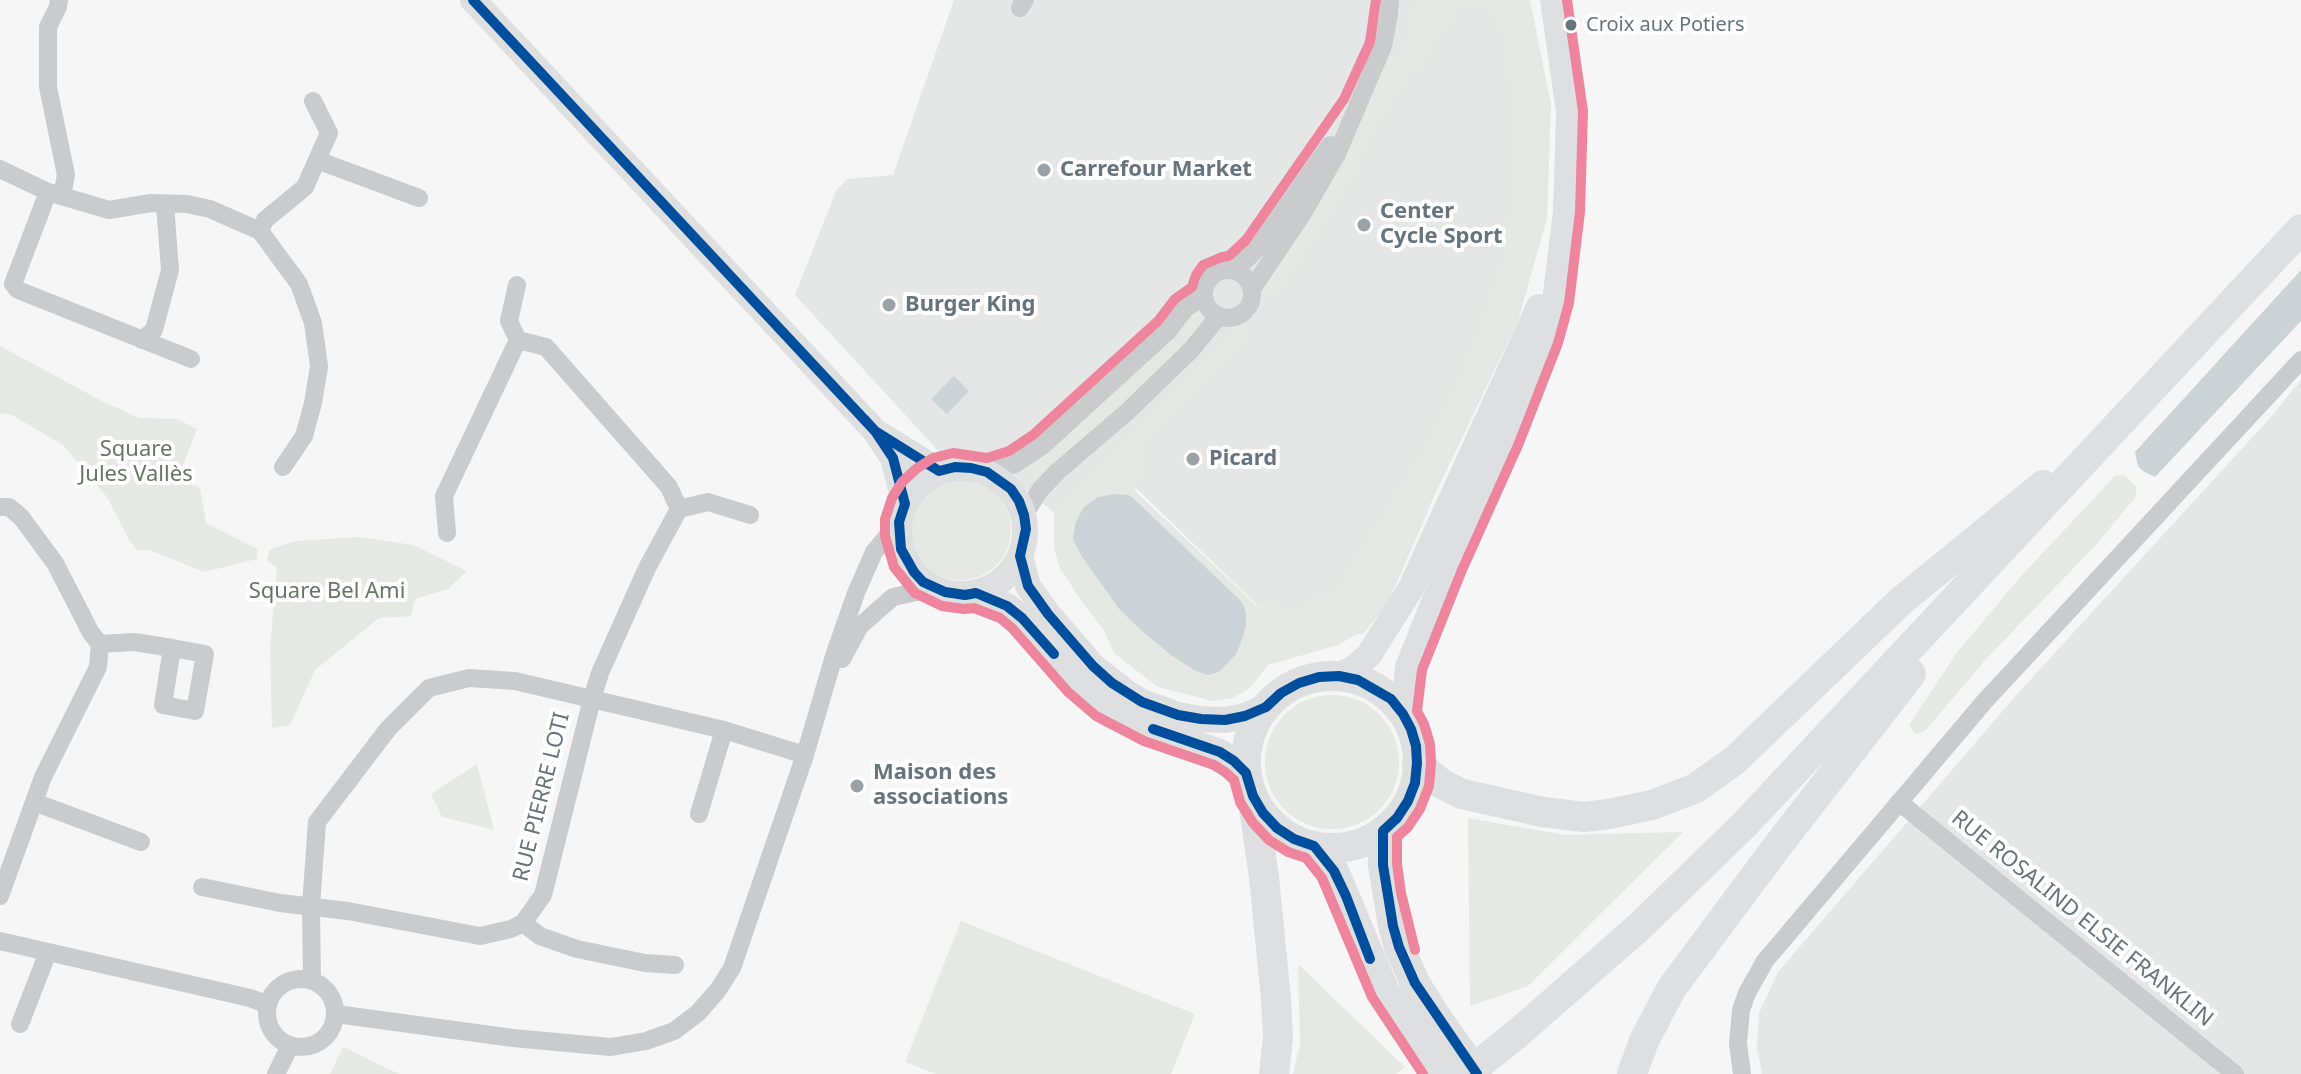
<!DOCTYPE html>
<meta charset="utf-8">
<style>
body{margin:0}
canvas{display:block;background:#f6f6f6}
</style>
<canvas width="2301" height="1074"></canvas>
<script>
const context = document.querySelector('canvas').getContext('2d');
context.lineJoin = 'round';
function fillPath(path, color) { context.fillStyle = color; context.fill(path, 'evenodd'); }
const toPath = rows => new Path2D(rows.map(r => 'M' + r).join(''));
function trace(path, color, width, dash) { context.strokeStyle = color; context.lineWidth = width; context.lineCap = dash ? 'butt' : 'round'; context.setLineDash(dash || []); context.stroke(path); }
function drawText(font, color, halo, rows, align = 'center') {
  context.font = font + ' "Noto Sans",sans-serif'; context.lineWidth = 8; context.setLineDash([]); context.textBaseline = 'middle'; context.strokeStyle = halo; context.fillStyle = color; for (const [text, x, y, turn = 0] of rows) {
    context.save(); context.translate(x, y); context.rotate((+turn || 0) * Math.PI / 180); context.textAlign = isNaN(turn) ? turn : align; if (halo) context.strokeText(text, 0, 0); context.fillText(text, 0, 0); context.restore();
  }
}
const built = toPath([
 [954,0,1530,0,1551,105,1547,218,1518,321,1436,492,1394,589,1384,608,1363,634,1318,635,1278,625,1109,462,1057,515,993,462,943,456,795,295,836,191,847,179,893,175],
 [2301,380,2301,1074,1762,1074,1757,1048,1759,1013,1778,972,2019,692,2270,418]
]);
const green = toPath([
 [1416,0,1529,0,1547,107,1544,215,1514,319,1420,516,1383,604,1367,628,1338,645,1268,665,1250,688,1233,698,1212,701,1158,687,1115,654,1103,629,1082,602,1060,568,1054,549,1054,508,1232,331,1243,326,1246,341,1140,450,1139,459,1143,478,1134,490,1258,607,1267,597,1273,602,1289,607,1303,606,1320,593,1329,599,1427,443,1468,359,1501,264,1516,180,1512,106,1503,36,1495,17,1487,9,1474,4,1457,5,1459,17,1446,26,1419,71,1414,69,1389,106,1358,161,1358,171,1274,302,1264,295,1265,280,1330,178,1372,96,1390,53,1401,54],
 [1196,312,1201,312,1206,319,1189,342,1176,332,1185,319],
 [1171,338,1184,349,1037,482,1032,477,1027,468,1070,435,1076,420],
 [0,346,100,400,139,418,177,419,197,429,178,478,200,488,206,523,257,549,257,559,204,572,150,550,137,550,129,540,107,497,63,445,12,415,0,413],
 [2124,475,2137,487,2135,498,2093,548,1986,659,1925,731,1916,734,1909,725,1958,651,2023,574,2115,476],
 '911 530a50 50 0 1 1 100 0a50 50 0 1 1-100 0Z',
 [359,537,413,545,467,571,448,589,415,599,411,616,379,618,315,670,290,725,272,728,270,648,277,568,267,560,269,550,295,541],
 '1265 762a67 67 0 1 1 134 0a67 67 0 1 1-134 0Z',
 [477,764,494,830,442,817,431,794],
 [1468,818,1565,835,1683,832,1528,986,1470,1006],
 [961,921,1195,1014,1171,1074,936,1074,905,1062],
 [1298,964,1405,1067,1396,1074,1293,1074,1300,1044],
 [343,1047,399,1074,330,1074]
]);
const water = toPath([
 [2301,270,2301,321,2155,477,2143,471,2138,466,2135,452],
 [954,376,969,391,947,414,931,399],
 [1116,494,1128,495,1132,497,1242,602,1246,612,1246,627,1241,642,1236,654,1219,672,1208,675,1196,671,1171,655,1142,631,1120,610,1082,557,1073,539,1075,524,1083,508,1098,497]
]);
const street = toPath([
 [59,0,58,7,48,27,48,87,66,175,62,196],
 [1020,8,1025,0],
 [317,160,419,198],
 [0,169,48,192,109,210,151,203,187,204,210,209,260,231,299,284,313,323,319,366,313,403,304,436,283,467],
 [48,192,13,284,18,290,191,359],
 [260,231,265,220,305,187,329,133,313,101],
 '1204 294a24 24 0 1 1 48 0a24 24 0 1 1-48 0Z',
 [1234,271,1257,249,1330,145],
 [517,285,509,321,518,340],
 [1252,289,1303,213,1337,154,1383,46,1389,14,1390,0],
 [142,340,154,330,170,270,165,205],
 [987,472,1015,464,1042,446,1168,331,1185,309,1204,295],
 [0,507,9,507,21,517,55,563,91,633,100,644,98,667,43,777,0,896],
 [679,509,708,502,750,515],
 [1024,515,1040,490,1057,472,1127,412,1191,350,1219,316],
 [100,644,134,642,172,648,205,654,195,711,163,705,172,648],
 [842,659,860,626,893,597,935,588],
 [34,802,141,842],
 [1899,802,2235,1074],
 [699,814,724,730],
 [202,887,280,903,348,911,480,936,511,929,523,923,543,895,592,699,600,673,647,568,679,509,669,487,546,347,518,340,444,496,447,533],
 [523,923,540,936,577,949,645,963,675,965],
 [0,941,250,998,268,1005],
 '267 1013a34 34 0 1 1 68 0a34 34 0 1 1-68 0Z',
 [312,980,311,906,317,822,388,729,429,688,469,678,515,681,724,730,805,755],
 [336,1014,513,1038,611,1047,646,1041,674,1031,698,1013,718,990,732,968,805,755,834,656,856,593,874,552,899,522],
 [20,1024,48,952],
 [276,1074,290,1046],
 [1742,1074,1738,1043,1741,1010,1747,993,1765,961,1984,702,2301,360]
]);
const secondary = toPath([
 [473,0,875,431,893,458,905,504],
 [881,435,939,471],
 '899 531a63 63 0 1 1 126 0a63 63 0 1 1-126 0Z',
 [1020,556,1028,586,1048,614,1093,666,1127,693,1142,702,1178,715,1201,719,1225,720,1245,716,1266,707],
 [976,593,1007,606,1022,618,1078,682,1104,704,1150,728,1220,752,1234,761,1246,773],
 [1339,676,1354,668,1369,655,1411,588,1539,307],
 [1403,714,1408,667,1449,565,1506,438,1545,338,1555,301,1566,212,1569,111,1553,0]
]);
const primary = toPath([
 '1246 762a86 86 0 1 1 172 0a86 86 0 1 1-172 0Z',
 [1417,763,1442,784,1462,794,1543,812,1584,817,1609,814,1652,805,1696,788,1735,760,1901,601,2043,485],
 [1253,802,1264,877,1276,999,1278,1038,1274,1074],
 [1383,831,1383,865,1393,926,1399,947,1415,983,1437,1018,1477,1074],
 [1314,846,1334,871,1384,990,1440,1074],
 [1467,1074,1518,1033,1639,927,1745,824,2301,229],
 [1632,1074,1644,1041,1671,989,1779,844,1911,674]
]);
const bus1 = toPath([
 [473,0,875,431,939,471,955,467,971,468,987,472,1011,489,1019,501,1024,515,1026,529,1020,556,1028,586,1048,614,1093,666,1112,683,1142,702,1178,715,1201,719,1225,720,1245,716,1266,707,1281,693,1299,683,1319,677,1339,676,1358,680,1391,699,1403,714,1411,729,1416,746,1417,763,1415,783,1408,801,1397,818,1383,831,1383,865,1393,926,1399,947,1415,983,1477,1074],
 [864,419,875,431,893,458,905,504,899,522,901,549,914,572,923,582,945,592,965,595,976,593,1007,606,1022,618,1054,654],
 [1153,729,1220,752,1234,761,1246,773,1253,796,1263,813,1277,828,1294,839,1314,846,1334,871,1346,896,1370,959]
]);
const bus2 = toPath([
 [1376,0,1370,42,1344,99,1246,240,1229,256,1222,257,1203,265,1196,275,1192,287,1175,299,1158,321,1033,435,1009,451,987,458,953,453,933,458,916,469,902,482,892,498,885,519,885,536,894,567,915,593,942,606,964,609,974,608,1000,618,1012,628,1068,692,1096,716,1144,741,1214,765,1225,772,1234,780,1240,802,1253,823,1269,840,1288,852,1306,858,1322,878,1372,997,1423,1074],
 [1415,950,1401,893,1397,864,1397,837,1408,827,1420,809,1429,786,1431,763,1430,744,1424,724,1417,711,1422,670,1462,570,1519,443,1558,343,1569,303,1580,212,1583,111,1567,0]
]);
const markers = [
 [1571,25,7,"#66747d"],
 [1044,170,8,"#98a2a7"],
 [1364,225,8,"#98a2a7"],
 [889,305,8,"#98a2a7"],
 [1193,459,8,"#98a2a7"],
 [857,786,8,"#98a2a7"]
];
const busNames = [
 ["Croix aux Potiers",1586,25]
];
const poiNames = [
 ["Carrefour Market",1060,170],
 ["Center",1380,212],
 ["Cycle Sport",1380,237],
 ["Burger King",905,305],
 ["Picard",1209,459],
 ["Maison des",873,773],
 ["associations",873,798]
];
const parkNames = [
 ["Square",136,450],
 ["Jules Vallès",136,475],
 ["Square Bel Ami",327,592]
];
const streetNames = [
 ["RUE PIERRE LOTI",542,797,-76],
 ["RUE ROSALIND ELSIE FRANKLIN",2082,919,39]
];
fillPath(built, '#e5e6e6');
fillPath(green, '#e6e8e3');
fillPath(water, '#cbd3d6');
trace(street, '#c9cbcc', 18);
trace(secondary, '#dedfe0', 26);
trace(primary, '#dedfe0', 30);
trace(bus1, '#004f9e', 10);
trace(bus2, '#ef859d', 10);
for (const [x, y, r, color] of markers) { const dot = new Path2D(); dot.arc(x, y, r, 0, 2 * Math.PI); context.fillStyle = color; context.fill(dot); trace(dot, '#fff', 3); }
drawText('20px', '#66747d', '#fff', busNames, 'left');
drawText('bold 22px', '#66747d', '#fff', poiNames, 'left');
drawText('22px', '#687664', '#fff', parkNames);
drawText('22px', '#66747d', '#fff', streetNames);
</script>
